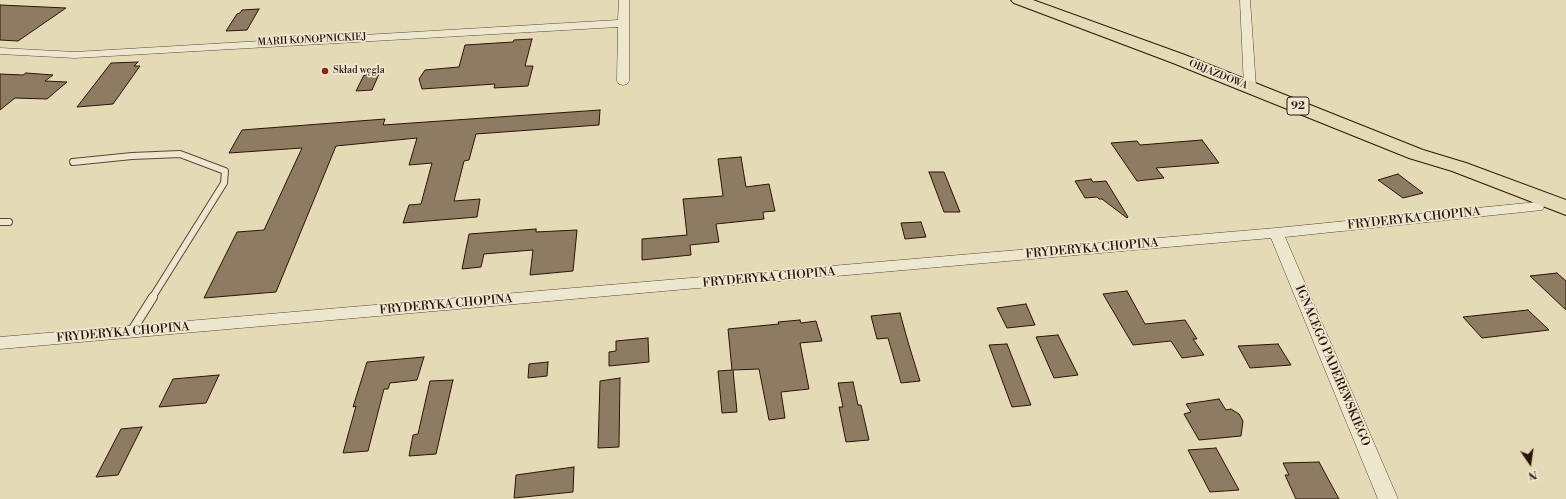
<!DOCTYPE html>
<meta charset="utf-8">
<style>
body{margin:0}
#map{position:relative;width:1566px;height:499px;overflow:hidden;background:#e5dab6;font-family:"Libre Bodoni",serif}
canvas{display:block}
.north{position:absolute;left:1510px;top:443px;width:40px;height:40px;-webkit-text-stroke:3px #eee7d0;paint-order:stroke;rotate:167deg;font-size:11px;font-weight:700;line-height:16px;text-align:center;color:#2e1407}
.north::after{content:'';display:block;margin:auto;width:14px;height:18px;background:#2e1407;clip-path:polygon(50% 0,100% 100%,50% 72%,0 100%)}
</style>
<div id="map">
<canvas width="1566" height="499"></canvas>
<div class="north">N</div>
</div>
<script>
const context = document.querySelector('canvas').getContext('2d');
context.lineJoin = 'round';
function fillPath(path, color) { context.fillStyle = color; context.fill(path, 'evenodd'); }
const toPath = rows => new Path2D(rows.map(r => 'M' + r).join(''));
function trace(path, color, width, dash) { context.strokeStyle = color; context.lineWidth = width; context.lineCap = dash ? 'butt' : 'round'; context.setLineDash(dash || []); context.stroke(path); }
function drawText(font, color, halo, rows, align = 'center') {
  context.font = font + ' "Libre Bodoni",serif'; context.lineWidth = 3.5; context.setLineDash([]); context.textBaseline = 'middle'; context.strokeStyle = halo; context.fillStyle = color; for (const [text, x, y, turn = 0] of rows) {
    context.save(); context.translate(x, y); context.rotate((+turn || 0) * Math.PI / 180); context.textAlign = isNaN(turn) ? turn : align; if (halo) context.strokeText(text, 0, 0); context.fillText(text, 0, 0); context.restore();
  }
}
const building = toPath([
 [0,5,66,8,18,41,0,40,0,5],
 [259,9,247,30,226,31,237,14,240,13,242,10,259,9],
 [532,39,525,66,533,66,528,86,494,88,495,84,422,89,419,79,425,70,459,67,465,45,513,42,514,40,532,39],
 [138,62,134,66,140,66,113,104,77,107,111,63,138,62],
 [26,73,53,75,45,81,67,82,47,99,15,98,0,110,0,74,23,75,26,73],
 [379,74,372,90,356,91,364,75,379,74],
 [600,110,599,125,476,134,469,160,464,161,454,201,480,199,477,217,403,223,409,205,421,204,432,163,409,165,417,138,336,146,276,292,204,298,237,232,264,230,302,148,229,153,242,130,385,119,383,125,600,110],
 [1202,140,1219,163,1156,168,1164,178,1137,181,1111,143,1137,141,1140,145,1202,140],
 [741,157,746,187,769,184,775,211,763,212,764,219,716,224,719,242,690,245,691,255,642,260,642,239,687,235,683,199,723,196,718,159,741,157],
 [929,172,944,172,960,212,944,212,929,172],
 [1398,174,1423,193,1403,198,1378,180,1398,174],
 [1091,179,1093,182,1106,181,1128,217,1127,218,1102,199,1099,199,1097,197,1085,198,1075,181,1091,179],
 [921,222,926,237,905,239,901,223,921,222],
 [536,229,536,232,577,230,573,271,530,275,533,250,484,254,481,267,462,269,469,234,536,229],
 [1557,273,1566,281,1566,310,1530,276,1557,273],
 [1127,291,1145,324,1185,320,1197,339,1193,339,1204,355,1182,358,1171,341,1133,345,1103,294,1127,291],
 [1026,304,1035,325,1007,328,997,308,1026,304],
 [1528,310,1549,330,1482,338,1463,317,1528,310],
 [900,313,908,342,920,381,901,383,888,338,877,339,871,316,900,313],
 [800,320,801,323,816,321,822,341,800,343,809,389,781,392,785,418,769,420,759,369,733,370,737,412,722,413,718,371,732,370,728,329,779,324,778,322,800,320],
 [1058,335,1078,375,1054,378,1036,337,1058,335],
 [648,338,649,362,609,366,609,352,616,351,616,341,648,338],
 [1007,344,1018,372,1031,405,1012,407,989,345,1007,344],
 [1278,344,1291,365,1250,368,1238,346,1278,344],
 [424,357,417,380,390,383,388,389,384,389,368,451,343,453,356,406,353,407,367,362,424,357],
 [548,362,547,376,528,378,529,364,548,362],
 [219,375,206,403,159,407,173,379,219,375],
 [620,378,619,447,598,448,600,381,620,378],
 [453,380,436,454,409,456,413,435,418,434,430,381,453,380],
 [853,382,858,405,861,405,869,440,846,442,839,407,843,407,838,383,853,382],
 [1219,399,1226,410,1231,409,1239,414,1243,421,1241,436,1199,440,1184,414,1191,412,1186,404,1219,399],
 [142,427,118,475,96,477,121,429,142,427],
 [1216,448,1239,490,1210,492,1188,450,1216,448],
 [1319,462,1339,499,1296,499,1285,475,1289,475,1283,463,1319,462],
 [574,467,573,492,514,498,516,475,574,467]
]);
const serviceFar1 = toPath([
 [73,162,132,156,180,154,225,171,224,183,152,298],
 [0,222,9,222]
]);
const service = toPath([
 [131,332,153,297]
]);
const minor = toPath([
 [619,0,629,0,629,81,627,84,623,85,619,84,617,81,618,27,75,58,0,54,0,48,75,52,618,20,619,0],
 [1240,0,1250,0,1256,87,1254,90,1250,91,1246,90,1244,87,1240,0],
 [1537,202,1542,204,1544,207,1542,210,1285,237,1398,499,1378,499,1271,238,0,349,0,337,1276,228,1537,202]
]);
const primary = toPath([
 [1011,0,1033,0,1185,55,1423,150,1466,163,1566,200,1566,215,1452,171,1409,158,1173,63,1014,3,1011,0]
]);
const markers = [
 [325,71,4,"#8f2418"]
];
const farStreetnames = [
 ["MARII KONOPNICKIEJ",312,40,-3],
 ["OBJAZDOWA",1218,75,22]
];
const farPoinames = [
 ["Skład węgla",333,71]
];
const shields = [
 [1298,106,22]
];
const shieldNames = [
 ["92",1298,106]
];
const streetNames = [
 ["FRYDERYKA CHOPINA",1414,219,-6],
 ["FRYDERYKA CHOPINA",1092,249,-5],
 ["FRYDERYKA CHOPINA",769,278,-5],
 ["FRYDERYKA CHOPINA",446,305,-5],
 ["FRYDERYKA CHOPINA",123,333,-5],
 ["IGNACEGO PADEREWSKIEGO",1332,366,67]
];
fillPath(building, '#8d7b62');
trace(building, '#2e1407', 1);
trace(serviceFar1, '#5c4633', 8);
trace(service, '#5c4633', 10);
trace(minor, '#5c4633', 1);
trace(primary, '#2e1407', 2);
trace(serviceFar1, '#eee7d0', 6);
trace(service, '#eee7d0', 8);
fillPath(minor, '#eee7d0');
fillPath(primary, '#e5dab6');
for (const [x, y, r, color] of markers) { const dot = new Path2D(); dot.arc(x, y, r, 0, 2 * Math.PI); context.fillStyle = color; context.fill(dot); trace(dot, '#eee7d0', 1.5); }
drawText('10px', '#2e1407', '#eee7d0', farStreetnames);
drawText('10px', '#2e1407', '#eee7d0', farPoinames, 'left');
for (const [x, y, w] of shields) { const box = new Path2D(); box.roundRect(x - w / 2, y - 9, w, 18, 3); context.fillStyle = '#eee7d0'; context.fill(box); trace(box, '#2e1407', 1); }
drawText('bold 11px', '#2e1407', null, shieldNames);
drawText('12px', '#2e1407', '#eee7d0', streetNames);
</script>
